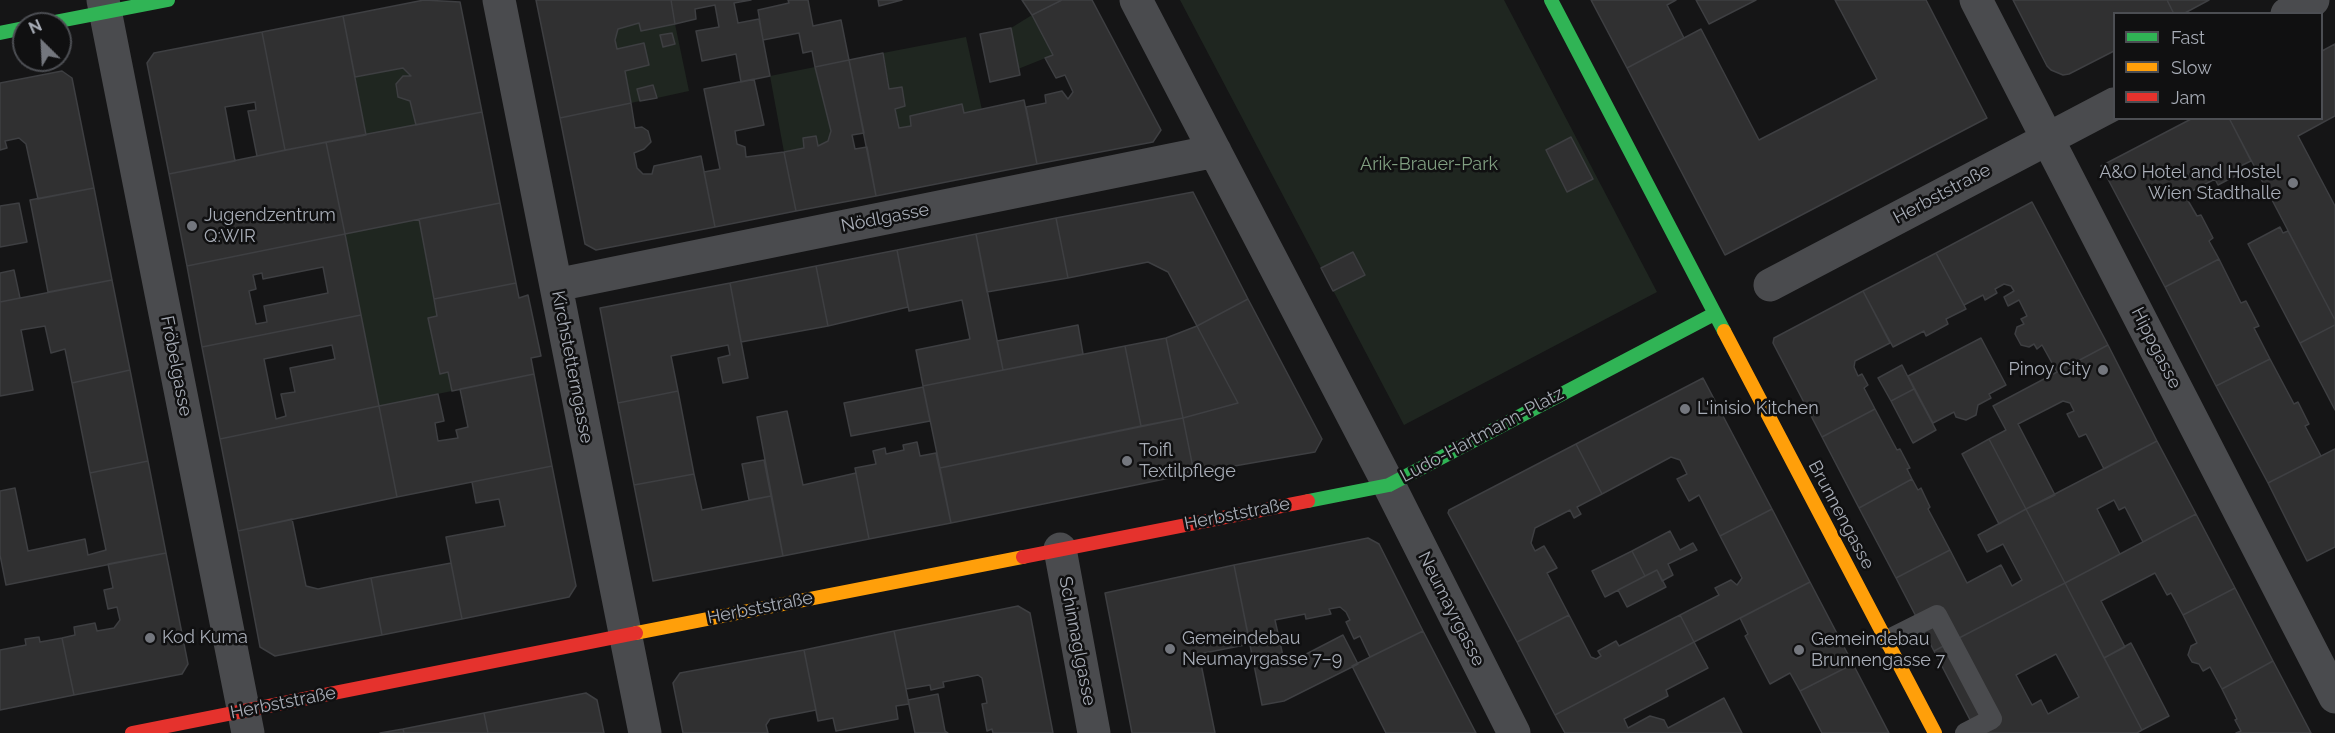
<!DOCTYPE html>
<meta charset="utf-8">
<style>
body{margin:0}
#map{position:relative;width:2335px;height:733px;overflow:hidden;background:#151516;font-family:Raleway,sans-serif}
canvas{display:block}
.legend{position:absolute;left:2113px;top:12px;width:210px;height:108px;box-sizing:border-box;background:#101011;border:2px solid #4c4e53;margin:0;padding:8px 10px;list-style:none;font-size:18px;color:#a7acb6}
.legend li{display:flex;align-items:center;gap:12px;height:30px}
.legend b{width:30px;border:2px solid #4c4e53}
.north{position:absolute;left:12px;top:12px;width:60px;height:60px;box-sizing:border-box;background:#101011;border:2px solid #4c4e53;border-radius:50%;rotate:336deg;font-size:16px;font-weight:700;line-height:24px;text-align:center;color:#a7acb6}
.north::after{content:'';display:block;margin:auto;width:21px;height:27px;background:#74777e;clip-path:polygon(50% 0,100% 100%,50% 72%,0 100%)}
</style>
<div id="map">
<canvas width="2335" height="733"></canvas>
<ul class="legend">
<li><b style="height:8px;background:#30b455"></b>Fast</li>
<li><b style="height:8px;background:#ff9f0a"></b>Slow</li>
<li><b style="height:8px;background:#e5322d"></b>Jam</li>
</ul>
<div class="north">N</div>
</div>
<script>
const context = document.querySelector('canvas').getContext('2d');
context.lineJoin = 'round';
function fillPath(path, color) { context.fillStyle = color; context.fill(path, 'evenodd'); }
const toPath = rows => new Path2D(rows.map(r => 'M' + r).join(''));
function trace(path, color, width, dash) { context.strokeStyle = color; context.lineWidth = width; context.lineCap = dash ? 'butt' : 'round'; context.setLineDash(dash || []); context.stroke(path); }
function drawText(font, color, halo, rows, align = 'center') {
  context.font = font + ' Raleway,sans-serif'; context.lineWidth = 5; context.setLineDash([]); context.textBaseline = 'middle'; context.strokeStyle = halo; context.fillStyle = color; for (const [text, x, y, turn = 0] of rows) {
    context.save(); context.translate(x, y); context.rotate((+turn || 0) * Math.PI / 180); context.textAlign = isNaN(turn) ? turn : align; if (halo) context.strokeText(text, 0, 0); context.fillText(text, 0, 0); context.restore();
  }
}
const green = toPath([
 [1180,0,1504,0,1657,292,1404,425],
 [1032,15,1053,55,1018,69,1011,28],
 [639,23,675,24,689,91,657,98,653,85,637,89,640,101,631,103,625,71,643,43,617,49,615,40,618,29],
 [672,33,675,44,664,47,660,36],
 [966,37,982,110,964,113,962,104,910,116,911,126,899,128,895,109,905,106,902,87,889,89,883,53],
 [815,67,831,131,831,136,828,141,818,146,803,138,804,148,784,152,770,76],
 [403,68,411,76,403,76,396,84,410,101,416,125,366,135,355,77],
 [419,219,437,316,429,319,440,373,448,372,452,391,379,406,345,234]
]);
const building = toPath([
 [424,0,460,2,482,112,416,125,410,101,398,97,396,84,403,76,411,76,403,68,355,77,343,16,424,0],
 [536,0,671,0,675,24,641,31,639,23,618,29,615,40,617,49,644,43,649,65,625,71,631,103,560,118,536,0],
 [671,0,751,0,734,3,738,23,759,19,770,76,741,82,736,54,702,61,696,31,719,27,715,5,695,9,696,19,675,24,671,0],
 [788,0,808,0,813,26,841,20,849,60,815,67,812,51,803,53,799,33,763,40,758,10,789,3,788,0],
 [878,0,902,0,879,6,878,0],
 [1022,0,1062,0,1032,15,1022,0],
 [1062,0,1092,0,1161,130,1153,142,1037,164,1026,107,1046,103,1045,95,1062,91,1068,99,1073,92,1065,75,1056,78,1045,58,1053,55,1032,15,1062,0],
 [1591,0,1676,0,1667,5,1684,38,1627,68,1591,0],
 [1696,0,1756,0,1709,24,1696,0],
 [1835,0,1926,0,1987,118,1725,255,1627,68,1701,29,1759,140,1877,79,1835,0],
 [2013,0,2167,0,2174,14,2114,14,2114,51,2069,74,2063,75,2051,70,2047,66,2013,0],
 [2167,0,2209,0,2183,14,2174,14,2167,0],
 [343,16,366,135,285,150,262,32,343,16],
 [1011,28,1020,75,990,82,980,34,1011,28],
 [262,32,285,150,257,156,248,111,256,110,255,102,225,107,235,161,169,174,147,63,154,53,262,32],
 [672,33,675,44,663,47,660,35,672,33],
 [2335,44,2335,116,2298,136,2335,206,2335,320,2229,118,2322,118,2322,51,2335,44],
 [883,53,889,89,902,87,905,106,895,109,899,128,911,126,910,116,962,104,964,113,1024,100,1037,164,876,196,849,60,883,53],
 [849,60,864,133,852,135,855,149,867,147,876,196,796,211,784,152,804,148,803,138,816,136,818,146,828,141,831,131,815,67,849,60],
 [62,71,72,78,94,188,38,199,26,144,19,138,5,141,7,148,0,150,0,83,62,71],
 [754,79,764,125,735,131,737,144,745,147,746,157,784,152,796,211,715,227,704,172,720,169,704,89,754,79],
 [653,85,657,98,640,101,637,89,653,85],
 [631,103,635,128,642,127,648,131,651,142,644,149,634,153,637,168,643,174,652,174,654,166,701,156,715,227,596,250,585,244,560,118,631,103],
 [482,112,500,203,345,234,326,142,482,112],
 [2193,118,2229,118,2251,161,2234,169,2237,175,2218,185,2215,179,2190,192,2187,199,2197,216,2201,215,2213,238,2209,241,2219,259,2165,287,2101,166,2193,118],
 [1571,137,1593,179,1567,192,1546,150,1571,137],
 [326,142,345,234,187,266,169,174,326,142],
 [94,188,112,280,48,292,30,200,94,188],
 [1193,192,1248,299,1197,326,1168,272,1148,262,1068,278,1056,218,1193,192],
 [2032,202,2108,345,2057,372,2042,345,2037,349,2034,344,2029,347,2021,345,2015,334,2017,327,2024,324,2021,319,2027,316,2019,300,2008,306,2004,297,2014,291,2011,286,2004,284,1995,289,1997,293,1985,300,1983,295,1964,305,1936,253,2032,202],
 [19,203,27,242,0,247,0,206,19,203],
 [500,203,516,283,434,299,419,219,500,203],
 [1056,218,1068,278,987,292,976,234,1056,218],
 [2280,227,2283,233,2288,231,2335,320,2335,325,2300,343,2248,244,2280,227],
 [345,234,361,315,202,347,187,266,345,234],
 [323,267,328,293,264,306,267,322,256,324,249,291,256,289,253,275,262,273,263,279,323,267],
 [976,234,1003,370,923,386,916,350,970,339,962,300,909,311,897,250,976,234],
 [897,250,908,307,828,326,816,266,897,250],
 [1353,252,1365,275,1333,291,1321,268,1353,252],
 [1936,253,1966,309,1946,319,1948,324,1926,336,1924,331,1893,347,1863,291,1936,253],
 [2219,259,2241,303,2246,301,2259,326,2254,328,2270,359,2216,386,2165,287,2219,259],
 [816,266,828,326,741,342,730,283,816,266],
 [14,270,20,298,0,302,0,273,14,270],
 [112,280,130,370,72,383,65,349,51,353,45,326,21,330,33,390,0,396,0,302,112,280],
 [516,283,519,298,528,295,541,356,531,358,534,374,452,391,448,372,440,374,428,318,437,316,434,299,516,283],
 [730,283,748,378,723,383,718,358,730,355,728,345,671,356,678,391,618,403,600,308,730,283],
 [1863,291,1890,343,1855,361,1854,367,1858,376,1862,374,1868,385,1864,388,1875,409,1822,437,1773,343,1774,338,1863,291],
 [1248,299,1322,439,1315,452,1194,473,1183,418,1238,403,1197,326,1248,299],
 [361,315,379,406,220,439,202,347,361,315],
 [332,345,335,359,290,368,295,392,281,394,286,416,276,419,264,359,332,345],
 [1078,325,1083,354,1003,370,997,341,1078,325],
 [2335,325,2335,410,2300,343,2335,325],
 [1197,326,1238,403,1183,418,1166,338,1197,326],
 [1166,338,1183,418,1141,426,1125,346,1166,338],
 [1981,338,2006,385,1989,394,1991,398,1978,405,1976,415,1966,420,1956,417,1954,412,1933,423,1908,376,1981,338],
 [2108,345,2157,441,2104,469,2086,434,2079,437,2067,414,2074,411,2070,403,2063,401,2018,424,2055,495,2026,509,1989,439,2006,430,1993,406,2108,345],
 [1125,346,1141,426,940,468,923,386,1125,346],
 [2270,359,2294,404,2298,402,2309,424,2305,426,2321,456,2268,483,2216,386,2270,359],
 [1902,365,1914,389,1891,401,1878,378,1902,365],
 [130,370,148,461,90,473,72,383,130,370],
 [534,374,552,466,397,497,379,406,438,394,444,421,435,423,438,441,458,438,456,430,468,427,460,389,534,374],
 [1703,378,1772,509,1720,536,1699,495,1689,501,1677,479,1687,474,1680,460,1671,457,1602,494,1576,444,1703,378],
 [923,387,930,421,851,436,844,403,923,387],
 [1914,389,1936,430,1913,443,1891,401,1914,389],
 [678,391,694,474,634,485,618,403,678,391],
 [379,406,397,497,238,531,220,439,379,406],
 [1875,409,1897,450,1900,449,1910,468,1907,469,1912,479,1859,508,1822,437,1875,409],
 [787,411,803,485,856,473,869,539,783,556,757,417,787,411],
 [1183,418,1194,473,951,523,940,468,1183,418],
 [1989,439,2026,509,1999,524,1962,454,1989,439],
 [2157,441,2196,514,2143,542,2125,507,2119,510,2114,500,2097,509,2120,554,2065,583,2026,509,2157,441],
 [917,442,920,456,936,453,951,523,869,539,855,468,876,464,873,451,885,448,886,454,904,450,903,445,917,442],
 [1576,444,1602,494,1577,507,1581,514,1574,518,1570,510,1535,528,1531,543,1535,551,1544,546,1557,568,1547,573,1569,615,1517,642,1448,513,1449,510,1576,444],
 [2335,449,2335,547,2307,561,2268,483,2335,449],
 [764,460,771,496,749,500,742,464,764,460],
 [148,461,166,553,6,585,0,555,0,491,15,488,28,551,85,539,88,555,106,550,90,473,148,461],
 [552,466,576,586,569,597,462,619,446,537,505,526,499,499,476,503,472,482,552,466],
 [694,474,702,510,771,496,783,556,653,581,634,485,694,474],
 [1912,479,1918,490,1921,488,1930,507,1928,509,1950,550,1896,578,1859,508,1912,479],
 [1772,509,1810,582,1694,642,1680,615,1719,595,1715,588,1731,580,1737,585,1742,578,1720,536,1772,509],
 [2026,509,2065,583,1934,651,1896,578,1950,550,1967,583,2001,565,2012,586,2022,580,2003,544,1987,552,1978,535,2026,509],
 [2196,514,2235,588,2183,615,2171,593,2167,595,2155,573,2101,601,2125,647,2104,658,2065,583,2196,514],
 [292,519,306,586,318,589,371,578,382,635,275,656,260,647,238,531,292,519],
 [1670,531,1680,550,1693,543,1697,550,1668,564,1673,575,1662,581,1657,570,1645,576,1632,551,1670,531],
 [1368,538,1379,544,1423,631,1370,657,1360,636,1354,639,1346,622,1350,620,1346,612,1340,607,1329,609,1331,614,1306,619,1305,614,1275,620,1285,665,1343,635,1358,664,1284,701,1262,705,1234,565,1368,538],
 [1632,551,1645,576,1605,597,1592,571,1632,551],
 [166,553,188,664,182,674,74,695,62,638,75,635,74,627,95,623,97,631,114,628,120,620,117,607,108,609,104,590,113,588,108,564,166,553],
 [451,563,462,619,382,635,371,578,451,563],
 [1234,565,1250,644,1199,654,1215,733,1132,733,1105,593,1234,565],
 [1657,570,1666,587,1627,607,1618,590,1657,570],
 [1810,582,1853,664,1800,691,1790,673,1770,684,1745,636,1748,634,1740,618,1810,582],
 [2065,583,2142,730,2137,733,1977,733,1934,651,2065,583],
 [2056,654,2079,697,2048,714,2041,700,2032,705,2016,675,2056,654],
 [2235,588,2273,661,2222,689,2210,667,2203,671,2199,664,2192,662,2188,655,2191,646,2197,643,2183,615,2235,588],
 [1018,606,1030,613,1053,733,993,733,992,729,987,731,982,704,987,703,982,678,978,675,943,682,944,687,931,690,930,685,906,689,894,631,1018,606],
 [1569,615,1591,657,1596,659,1601,656,1598,651,1616,641,1619,646,1680,615,1694,642,1555,715,1517,642,1569,615],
 [894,631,909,704,896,706,898,719,836,731,833,718,818,721,804,650,894,631],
 [1423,631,1476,733,1386,733,1352,666,1423,631],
 [39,637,40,642,62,638,74,695,0,710,0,650,26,645,25,639,39,637],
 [1694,642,1708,668,1666,690,1668,696,1624,719,1628,728,1650,716,1664,720,1668,728,1724,698,1742,733,1565,733,1555,715,1694,642],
 [2131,643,2169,716,2142,730,2104,658,2131,643],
 [804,650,816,710,770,719,766,725,768,733,683,733,673,683,680,673,804,650],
 [2273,661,2311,733,2236,733,2241,731,2235,720,2237,719,2222,689,2273,661],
 [1853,664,1889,733,1822,733,1800,691,1853,664],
 [586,693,597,700,604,733,488,733,484,713,586,693],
 [938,694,945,731,948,733,915,733,908,700,938,694],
 [484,713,488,733,404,733,403,729,484,713],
 [403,729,404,733,380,733,403,729]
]);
const lane = toPath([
 [1887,640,1937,615,1992,719,1965,733]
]);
const street = toPath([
 [103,0,248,733],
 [499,0,645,733],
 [1136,0,1389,485,1514,733],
 [1976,0,2335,697],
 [2287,14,2313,0],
 [556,285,1215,151],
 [1770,285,2114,104],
 [1060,549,1094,733]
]);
const fast = toPath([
 [1551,0,1724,331],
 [44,24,168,0],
 [0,33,24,28],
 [1308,501,1389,485,1714,314]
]);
const slow = toPath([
 [1724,331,1935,733],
 [636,633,1023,557]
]);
const jam = toPath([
 [1023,557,1308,501],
 [132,733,636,633]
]);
const markers = [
 [2293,183,6,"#74777e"],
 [192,226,6,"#74777e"],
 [2103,370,6,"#74777e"],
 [1685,409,6,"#74777e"],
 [1127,461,6,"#74777e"],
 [150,638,6,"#74777e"],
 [1170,649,6,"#74777e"],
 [1799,650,6,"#74777e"]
];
const parkNames = [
 ["Arik-Brauer-Park",1429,165]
];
const poiNames = [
 ["A&O Hotel and Hostel",2281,173,"right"],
 ["Wien Stadthalle",2281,194,"right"],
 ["Jugendzentrum",204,216],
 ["Q:WIR",204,237],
 ["Pinoy City",2091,370,"right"],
 ["L'inisio Kitchen",1697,409],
 ["Toifl",1139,451],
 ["Textilpflege",1139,472],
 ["Kod Kuma",162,638],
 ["Gemeindebau",1182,639],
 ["Neumayrgasse 7–9",1182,660],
 ["Gemeindebau",1811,640],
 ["Brunnengasse 7",1811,661]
];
const streetNames = [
 ["Herbststraße",1942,194,-28],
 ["Nödlgasse",885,218,-11],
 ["Hippgasse",2156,348,63],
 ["Fröbelgasse",176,366,79],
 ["Kirchstetterngasse",572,367,79],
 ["Ludo-Hartmann-Platz",1482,435,-28],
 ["Herbststraße",1237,514,-11],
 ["Brunnengasse",1841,515,62],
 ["Herbststraße",760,608,-11],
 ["Neumayrgasse",1451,609,63],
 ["Schinnaglgasse",1077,641,79],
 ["Herbststraße",283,703,-11]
];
fillPath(green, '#1f2620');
fillPath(building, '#303031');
trace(building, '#3e3f42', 1.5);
trace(lane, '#4a4b4e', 20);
trace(street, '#4a4b4e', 33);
trace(fast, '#30b455', 14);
trace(slow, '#ff9f0a', 14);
trace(jam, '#e5322d', 14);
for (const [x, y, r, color] of markers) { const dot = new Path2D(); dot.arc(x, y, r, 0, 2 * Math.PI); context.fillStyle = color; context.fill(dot); trace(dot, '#101011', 2); }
drawText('18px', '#809f81', '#101011', parkNames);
drawText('18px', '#a7acb6', '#101011', poiNames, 'left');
drawText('18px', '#a7acb6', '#101011', streetNames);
</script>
